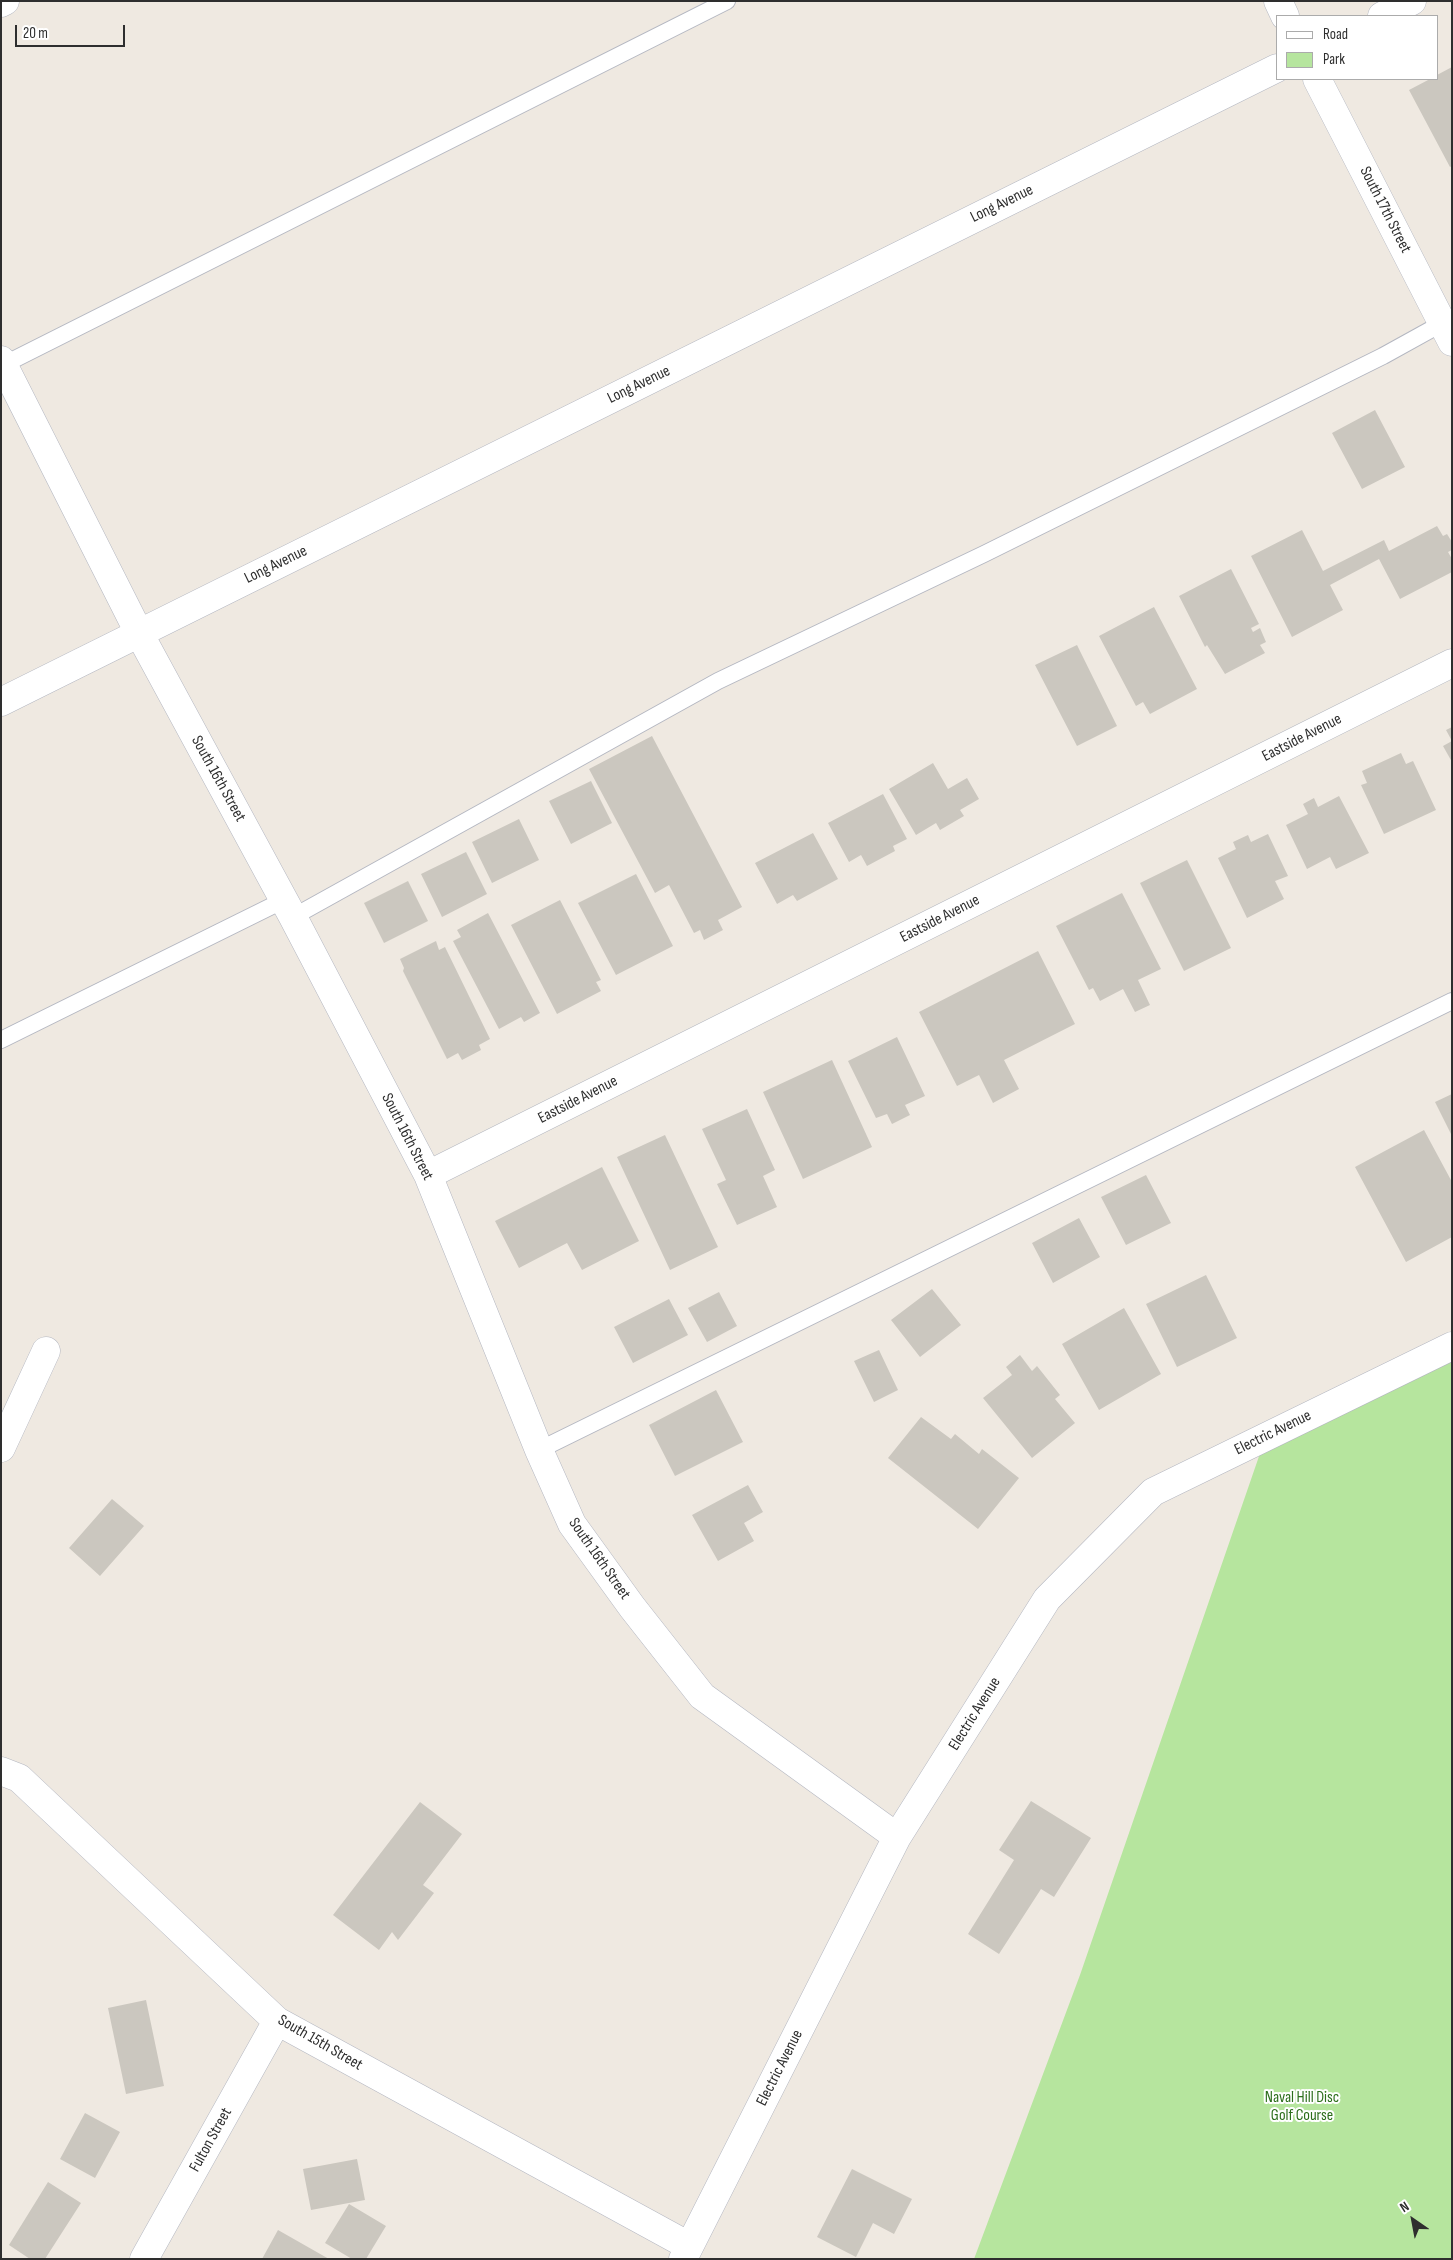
<!DOCTYPE html>
<style>
body{margin:0}
#map{position:relative;width:1453px;height:2260px;overflow:hidden;background:#efe9e1;font-family:"Sofia Sans Condensed",sans-serif}
canvas{display:block}
.frame{position:absolute;inset:0;border:2px solid #2e2e2e;pointer-events:none}
.legend{position:absolute;left:1276px;top:15px;width:162px;height:65px;box-sizing:border-box;background:#fff;border:1px solid #ababab;margin:0;padding:6px 9px;list-style:none;font-size:15px;color:#2e2e2e}
.legend li{display:flex;align-items:center;gap:10px;height:25px}
.legend b{width:25px;border:1px solid #ababab}
.north{position:absolute;left:1388px;top:2195px;width:50px;height:50px;-webkit-text-stroke:4px #fff;paint-order:stroke;rotate:327deg;font-size:14px;font-weight:700;line-height:20px;text-align:center;color:#2e2e2e}
.north::after{content:'';display:block;margin:auto;width:18px;height:22px;background:#2e2e2e;clip-path:polygon(50% 0,100% 100%,50% 72%,0 100%)}
.scale{position:absolute;left:15px;top:25px;width:110px;height:22px;box-sizing:border-box;border:2px solid #2e2e2e;border-top:0;padding-left:6px;font-size:15px;line-height:18px;white-space:nowrap;color:#2e2e2e;-webkit-text-stroke:4px #fff;paint-order:stroke}
</style>
<div id="map">
<canvas width="1453" height="2260"></canvas>
<div class="frame"></div>
<ul class="legend">
<li><b style="height:6px;background:#fff"></b>Road</li>
<li><b style="height:14px;background:#b6e59e"></b>Park</li>
</ul>
<div class="north">N</div>
<div class="scale">20 m</div>
</div>
<script>
const context = document.querySelector('canvas').getContext('2d');
context.lineJoin = 'round';
function fillPath(path, color) { context.fillStyle = color; context.fill(path, 'evenodd'); }
const toPath = rows => new Path2D(rows.map(r => 'M' + r).join(''));
function trace(path, color, width, dash) { context.strokeStyle = color; context.lineWidth = width; context.lineCap = dash ? 'butt' : 'round'; context.setLineDash(dash || []); context.stroke(path); }
function drawText(font, color, halo, rows, align = 'center') {
  context.font = font + ' "Sofia Sans Condensed",sans-serif'; context.lineWidth = 4; context.setLineDash([]); context.textBaseline = 'middle'; context.strokeStyle = halo; context.fillStyle = color; for (const [text, x, y, turn = 0] of rows) {
    context.save(); context.translate(x, y); context.rotate((+turn || 0) * Math.PI / 180); context.textAlign = isNaN(turn) ? turn : align; if (halo) context.strokeText(text, 0, 0); context.fillText(text, 0, 0); context.restore();
  }
}
const green = toPath([
 [1452,1346,1452,2259,974,2259,1080,1975,1266,1436]
]);
const building = toPath([
 [1452,67,1452,166,1450,167,1409,90,1430,79,1437,79,1437,75],
 [1375,410,1405,467,1362,489,1332,433],
 [1437,526,1443,536,1447,534,1452,542,1452,550,1448,552,1452,559,1452,572,1400,599,1379,559,1330,585,1343,610,1292,637,1251,556,1302,530,1323,571,1384,540,1389,551],
 [1231,569,1259,624,1251,628,1253,632,1260,628,1266,642,1260,645,1265,653,1225,674,1207,645,1205,647,1179,596],
 [1154,607,1197,689,1150,714,1143,702,1136,706,1099,636],
 [1077,645,1117,726,1077,746,1035,665],
 [1452,727,1452,741,1446,730],
 [652,736,742,907,718,920,723,930,704,940,700,930,694,933,669,885,655,893,589,769],
 [1452,741,1452,762,1443,746],
 [1401,753,1406,764,1413,761,1436,810,1384,834,1361,785,1367,783,1362,771],
 [933,763,948,789,967,778,979,799,960,810,964,816,940,830,936,823,916,835,889,789],
 [591,781,612,823,571,844,549,801],
 [883,794,907,839,893,846,895,851,867,866,861,855,849,862,828,823],
 [1339,796,1369,853,1336,869,1330,857,1307,869,1286,825,1308,814,1303,804,1314,798,1318,807],
 [519,819,539,860,492,883,472,842],
 [813,833,838,879,797,901,793,895,777,904,755,863],
 [1268,834,1288,876,1275,881,1284,899,1247,918,1218,858,1236,849,1233,842,1248,835,1251,842],
 [466,852,487,894,442,917,421,874],
 [1187,860,1231,948,1184,971,1140,883],
 [636,874,673,946,616,975,578,903],
 [408,881,428,921,384,943,364,903],
 [1122,893,1161,969,1138,980,1150,1005,1135,1012,1123,989,1100,1001,1093,988,1089,990,1056,926],
 [560,900,601,980,596,982,601,991,557,1014,511,925],
 [488,913,540,1013,524,1022,521,1017,499,1029,453,941,461,937,457,930],
 [436,941,439,950,445,947,490,1039,479,1045,481,1050,462,1060,458,1053,447,1059,403,971,404,968,400,959],
 [1038,951,1075,1024,1004,1060,1019,1089,993,1103,979,1075,957,1086,919,1012],
 [897,1037,925,1096,905,1105,910,1115,892,1124,887,1114,876,1118,848,1061],
 [832,1060,872,1147,803,1179,763,1092],
 [1452,1094,1452,1136,1435,1102],
 [747,1109,775,1170,763,1176,777,1207,737,1225,717,1184,726,1180,702,1129],
 [1424,1130,1452,1182,1452,1237,1406,1262,1355,1167],
 [665,1135,718,1247,670,1270,617,1157],
 [602,1167,639,1241,582,1270,567,1243,519,1268,495,1221],
 [1146,1175,1171,1223,1126,1245,1101,1197],
 [1079,1218,1100,1257,1053,1283,1032,1243],
 [1206,1275,1237,1338,1177,1367,1146,1304],
 [932,1289,961,1325,920,1357,891,1320],
 [719,1292,737,1326,707,1342,688,1308],
 [669,1299,688,1335,633,1363,614,1327],
 [1124,1308,1161,1374,1099,1410,1062,1344],
 [879,1350,898,1390,874,1402,854,1361],
 [1020,1355,1032,1371,1037,1366,1060,1395,1055,1399,1075,1423,1032,1458,983,1398,1012,1375,1006,1367],
 [716,1390,743,1442,675,1476,649,1425],
 [921,1417,951,1439,955,1434,979,1454,982,1449,1019,1478,978,1529,888,1458],
 [748,1485,763,1512,744,1523,754,1541,718,1561,692,1515],
 [112,1499,144,1526,100,1576,69,1548],
 [1031,1801,1091,1838,1054,1897,1041,1889,999,1954,968,1934,1014,1860,999,1850],
 [420,1802,462,1834,423,1885,434,1893,398,1940,392,1932,379,1950,333,1915],
 [146,2000,164,2086,126,2094,108,2008],
 [85,2113,120,2132,95,2178,60,2159],
 [357,2159,365,2200,311,2210,303,2169],
 [852,2169,912,2199,894,2234,873,2223,856,2257,817,2237],
 [48,2182,81,2203,45,2259,30,2259,9,2245],
 [349,2204,386,2226,366,2259,352,2259,325,2243],
 [278,2230,329,2259,262,2259]
]);
const lane = toPath([
 [1,366,727,1],
 [293,917,718,681,984,554,1383,356,1450,319],
 [1,1040,284,900],
 [539,1450,1452,1001]
]);
const street = toPath([
 [1278,1,1285,16],
 [1382,16,1412,1],
 [1317,79,1452,342],
 [1,360,139,633,293,917,428,1175,539,1450,572,1524,632,1607,702,1696,897,1837],
 [1,702,1277,68],
 [428,1175,1452,663],
 [1,1448,46,1351],
 [1,1771,19,1778,277,2021,689,2246],
 [144,2259,277,2021],
 [683,2259,897,1837,1047,1599,1153,1492,1452,1346]
]);
const secondary = toPath([
 [1,3,5,1]
]);
const streetNames = [
 ["Long Avenue",1002,204,-26],
 ["South 17th Street",1385,210,63],
 ["Long Avenue",639,385,-26],
 ["Long Avenue",276,565,-26],
 ["Eastside Avenue",1302,738,-27],
 ["South 16th Street",218,779,61],
 ["Eastside Avenue",940,919,-27],
 ["Eastside Avenue",578,1100,-27],
 ["South 16th Street",407,1137,63],
 ["Electric Avenue",1273,1433,-26],
 ["South 16th Street",599,1559,55],
 ["Electric Avenue",975,1714,-58],
 ["South 15th Street",320,2043,30],
 ["Electric Avenue",780,2068,-63],
 ["Fulton Street",211,2140,-61]
];
const parkNames = [
 ["Naval Hill Disc",1302,2098],
 ["Golf Course",1302,2116]
];
fillPath(green, '#b6e59e');
fillPath(building, '#cbc7bf');
trace(lane, '#b4b7c1', 18);
trace(street, '#b4b7c1', 29);
trace(secondary, '#b4b7c1', 29);
trace(lane, '#fff', 16);
trace(street, '#fff', 28);
trace(secondary, '#fff', 28);
drawText('16px', '#2e2e2e', '#fff', streetNames);
drawText('16px', '#2c6e1b', '#fff', parkNames);
</script>
